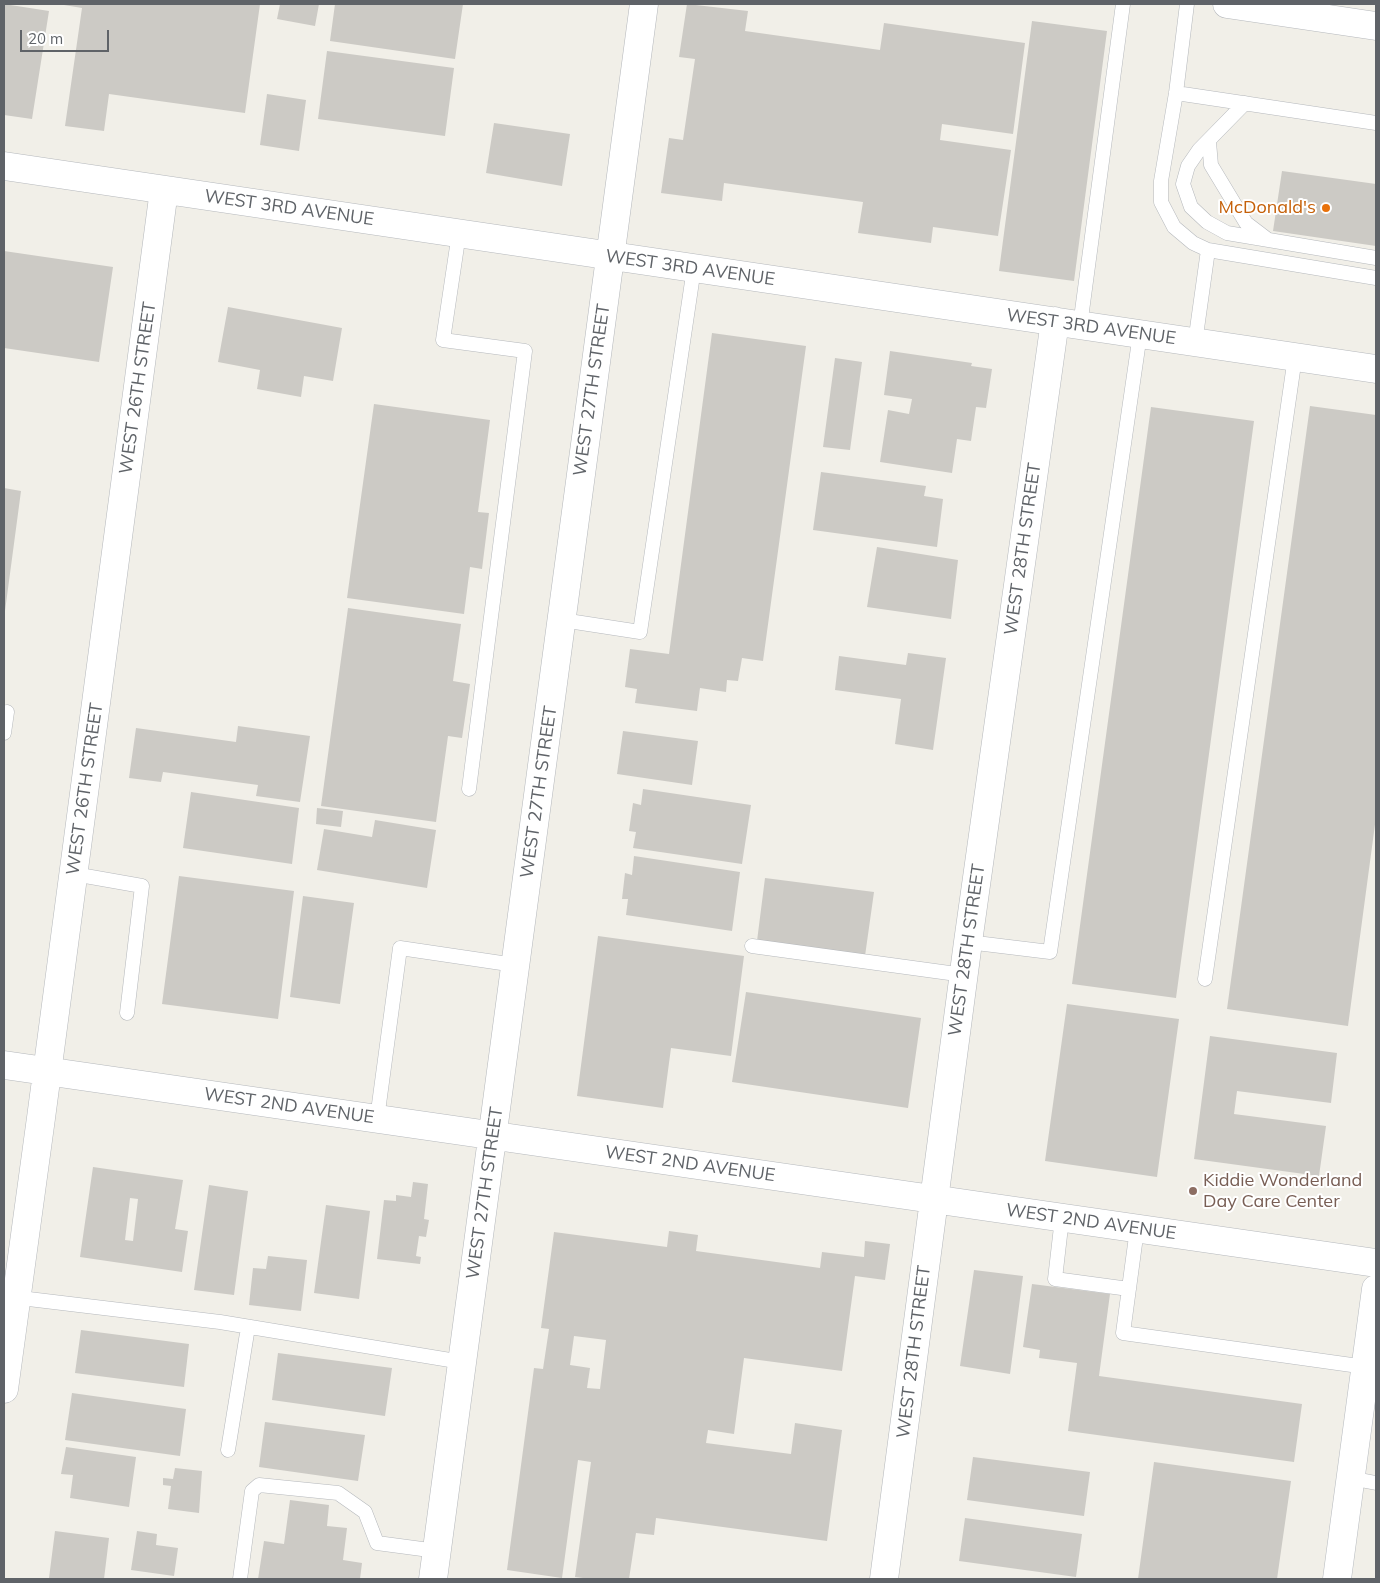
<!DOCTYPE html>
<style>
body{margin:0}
#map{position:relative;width:1380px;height:1583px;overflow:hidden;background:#f1efe8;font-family:Mulish,sans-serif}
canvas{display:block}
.frame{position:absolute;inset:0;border:5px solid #5f6368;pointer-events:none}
.scale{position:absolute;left:20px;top:30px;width:89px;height:22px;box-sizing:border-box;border:2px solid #5f6368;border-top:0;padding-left:6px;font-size:15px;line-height:18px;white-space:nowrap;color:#5f6368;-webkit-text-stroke:4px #fff;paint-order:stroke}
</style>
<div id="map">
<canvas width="1380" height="1583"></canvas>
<div class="frame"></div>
<div class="scale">20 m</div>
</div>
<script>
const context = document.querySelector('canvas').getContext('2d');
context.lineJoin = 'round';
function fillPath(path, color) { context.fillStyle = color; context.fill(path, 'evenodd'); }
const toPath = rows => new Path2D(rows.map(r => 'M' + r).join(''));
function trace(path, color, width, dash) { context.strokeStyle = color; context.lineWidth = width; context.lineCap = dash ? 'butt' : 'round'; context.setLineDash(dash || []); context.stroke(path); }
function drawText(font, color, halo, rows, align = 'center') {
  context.font = font + ' Mulish,sans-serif'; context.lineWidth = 4; context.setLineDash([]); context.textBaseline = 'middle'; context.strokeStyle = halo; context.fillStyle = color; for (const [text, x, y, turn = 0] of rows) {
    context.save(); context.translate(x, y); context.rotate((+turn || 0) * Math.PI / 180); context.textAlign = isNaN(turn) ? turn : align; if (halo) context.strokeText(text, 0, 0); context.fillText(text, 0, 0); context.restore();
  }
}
const building = toPath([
 [4,4,49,11,32,119,4,115],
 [58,4,260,4,245,113,109,94,104,131,65,126,82,8],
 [280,4,319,4,315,26,277,19],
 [335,4,463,4,455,59,330,41],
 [687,4,748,11,745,31,880,50,884,23,1025,43,1013,134,942,124,940,140,1011,150,998,236,933,227,931,243,858,233,863,202,724,183,722,201,661,193,669,138,683,140,695,59,679,57],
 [1032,21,1107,31,1074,281,999,271],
 [327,51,454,68,445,136,318,119],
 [267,94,306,100,299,151,260,145],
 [494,123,570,134,562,186,486,173],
 [1282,171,1376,184,1376,246,1273,231],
 [4,251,113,267,99,362,4,348],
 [228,307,342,328,333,381,304,376,301,397,257,389,260,370,218,362],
 [712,333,806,346,763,661,742,658,738,681,727,680,726,692,700,688,697,711,635,703,637,689,625,687,630,649,669,654],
 [890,351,972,363,971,366,992,369,986,408,976,407,971,441,957,439,952,473,880,462,888,410,909,414,912,399,884,395],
 [835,358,862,362,850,450,823,447],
 [374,404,490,420,478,512,489,513,482,569,470,567,464,614,347,598],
 [1310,406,1376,415,1376,817,1348,1026,1227,1009],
 [1151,407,1254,421,1176,998,1072,984],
 [821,472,926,486,924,496,943,499,937,547,813,530],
 [4,488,21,491,5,611,4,611],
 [877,547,958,560,951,619,867,607],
 [348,608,461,624,453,681,470,684,462,738,448,736,436,822,321,806],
 [908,653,946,658,933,750,895,744,901,699,835,690,839,656,906,665],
 [238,726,310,736,300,802,256,796,258,785,163,772,161,782,129,778,136,728,236,742],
 [623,731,698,741,692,785,617,774],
 [643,789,751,805,742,864,633,848,636,832,629,831,633,803,641,805],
 [191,792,299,808,292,864,183,848],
 [317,808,343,811,341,827,316,824],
 [375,820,436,830,427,888,317,870,324,829,372,837],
 [634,856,740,872,732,931,626,915,628,899,622,899,625,873,632,875],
 [179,876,294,891,278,1019,162,1004],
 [765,878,874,892,865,956,757,941],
 [303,896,354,903,340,1004,290,997],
 [598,936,744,956,731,1056,671,1048,663,1108,577,1096],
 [746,992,921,1018,908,1108,732,1082],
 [1067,1004,1179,1019,1157,1177,1045,1161],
 [1210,1036,1337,1053,1331,1103,1237,1091,1234,1114,1326,1126,1319,1176,1194,1159],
 [93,1167,183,1180,175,1229,188,1231,182,1272,80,1257],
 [130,1198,138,1199,133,1241,125,1240],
 [413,1182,428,1184,424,1219,429,1220,426,1237,419,1236,416,1256,421,1257,420,1264,377,1259,384,1200,396,1201,396,1195,411,1197],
 [209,1185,248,1191,234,1295,194,1290],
 [326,1205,370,1211,359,1299,314,1293],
 [669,1231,698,1235,696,1251,820,1268,822,1252,864,1257,865,1241,890,1244,885,1280,855,1276,842,1371,744,1358,734,1434,708,1430,706,1443,791,1454,795,1423,842,1430,827,1541,656,1518,654,1535,636,1533,629,1579,591,1579,575,1577,591,1462,578,1460,562,1578,507,1570,534,1368,543,1369,549,1329,541,1328,554,1232,667,1247],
 [574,1336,606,1340,600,1389,587,1388,590,1368,570,1365],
 [268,1256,307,1260,301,1311,249,1305,253,1268,266,1269],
 [974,1270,1023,1276,1010,1374,960,1366],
 [1032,1284,1110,1294,1099,1376,1302,1404,1294,1462,1068,1431,1077,1363,1039,1358,1040,1350,1023,1347],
 [81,1330,189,1344,184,1387,75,1373],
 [278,1353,392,1368,385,1416,272,1400],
 [72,1393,186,1409,180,1456,65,1440],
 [265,1422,365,1435,358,1481,259,1467],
 [66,1447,136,1457,129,1507,70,1498,73,1475,61,1474],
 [973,1457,1090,1472,1084,1516,967,1500],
 [1154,1462,1291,1481,1277,1579,1138,1579],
 [175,1468,202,1471,199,1513,168,1509,171,1486,163,1485,163,1478,173,1479],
 [290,1500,329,1505,327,1526,347,1528,343,1560,362,1563,360,1579,258,1579,264,1541,284,1544],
 [965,1518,1082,1534,1076,1577,959,1561],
 [55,1531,109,1538,104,1579,63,1579,49,1578],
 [137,1531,157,1534,156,1545,178,1548,174,1576,131,1570]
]);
const lane = toPath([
 [1187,4,1176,93,1161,181,1161,202,1174,227,1193,243,1208,250,1376,278],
 [1176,93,1376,123],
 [1245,103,1199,150,1188,166,1183,184,1191,207,1207,222,1227,233,1376,258],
 [1209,142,1211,165,1246,223,1267,239],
 [459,233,443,340,525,351,469,789],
 [1080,326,1123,4],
 [1195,343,1208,250],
 [562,620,640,632,694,268],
 [4,733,7,712],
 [74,874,142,886,127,1013],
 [968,942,1050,952,1140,334],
 [752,946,964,975],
 [1205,979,1295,357],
 [377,1119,400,948,515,965],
 [1062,1218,1055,1279,1129,1289],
 [1137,1229,1123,1333,1366,1367],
 [12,1297,220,1322,462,1362],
 [228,1450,248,1327],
 [1350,1478,1376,1483],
 [240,1579,252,1491,259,1485,338,1493,365,1512,377,1543,437,1551]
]);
const street = toPath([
 [1227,4,1376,26],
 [4,166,1376,369],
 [4,1065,1376,1263],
 [4,1389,41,1118,164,190],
 [433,1579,644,4],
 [884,1579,968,942,1055,321]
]);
const secondary = toPath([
 [1337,1579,1376,1289]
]);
const markers = [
 [1326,208,5,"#e8710a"],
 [1193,1191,5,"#8d6e63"]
];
const streetNames = [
 ["WEST 3RD AVENUE",289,208,8],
 ["WEST 3RD AVENUE",690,268,8],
 ["WEST 3RD AVENUE",1091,327,8],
 ["WEST 26TH STREET",138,388,-82],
 ["WEST 27TH STREET",592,390,-82],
 ["WEST 28TH STREET",1023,549,-82],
 ["WEST 26TH STREET",85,789,-82],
 ["WEST 27TH STREET",539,792,-82],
 ["WEST 28TH STREET",967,950,-82],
 ["WEST 2ND AVENUE",289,1106,8],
 ["WEST 2ND AVENUE",690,1164,8],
 ["WEST 27TH STREET",485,1193,-82],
 ["WEST 2ND AVENUE",1091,1222,8],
 ["WEST 28TH STREET",914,1352,-83]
];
const foodNames = [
 ["McDonald's",1316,208]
];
const educationNames = [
 ["Kiddie Wonderland",1203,1181],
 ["Day Care Center",1203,1202]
];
fillPath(building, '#cccac5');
trace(lane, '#b5b8bc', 15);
trace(street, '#b5b8bc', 29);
trace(secondary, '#b6babf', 29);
trace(lane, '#fff', 14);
trace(street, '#fff', 28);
trace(secondary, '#fff', 28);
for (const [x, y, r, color] of markers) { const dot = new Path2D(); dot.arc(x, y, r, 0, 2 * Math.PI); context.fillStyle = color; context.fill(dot); trace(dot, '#fff', 2); }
drawText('18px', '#5f6368', '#fff', streetNames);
drawText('18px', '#c56008', '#fff', foodNames, 'right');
drawText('18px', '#785e54', '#fff', educationNames, 'left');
</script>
